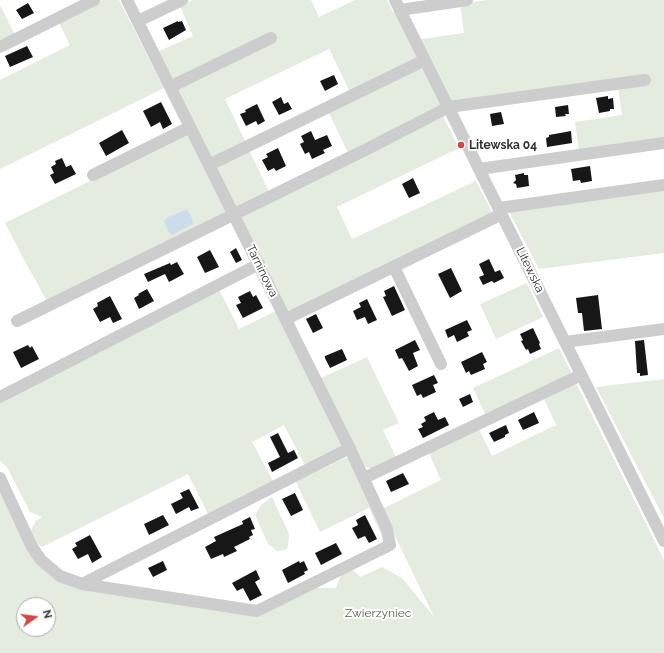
<!DOCTYPE html>
<style>
body{margin:0}
#map{position:relative;width:664px;height:653px;overflow:hidden;background:#fff;font-family:Raleway,sans-serif}
canvas{display:block}
.north{position:absolute;left:16px;top:597px;width:40px;height:40px;box-sizing:border-box;background:#fff;border:1px solid #acacac;border-radius:50%;rotate:76deg;font-size:11px;font-weight:700;line-height:16px;text-align:center;color:#303030}
.north::after{content:'';display:block;margin:auto;width:14px;height:18px;background:#d44644;clip-path:polygon(50% 0,100% 100%,50% 72%,0 100%)}
</style>
<div id="map">
<canvas width="664" height="653"></canvas>
<div class="north">N</div>
</div>
<script>
const context = document.querySelector('canvas').getContext('2d');
context.lineJoin = 'round';
function fillPath(path, color) { context.fillStyle = color; context.fill(path, 'evenodd'); }
const toPath = rows => new Path2D(rows.map(r => 'M' + r).join(''));
function trace(path, color, width, dash) { context.strokeStyle = color; context.lineWidth = width; context.lineCap = dash ? 'butt' : 'round'; context.setLineDash(dash || []); context.stroke(path); }
function drawText(font, color, halo, rows, align = 'center') {
  context.font = font + ' Raleway,sans-serif'; context.lineWidth = 4; context.setLineDash([]); context.textBaseline = 'middle'; context.strokeStyle = halo; context.fillStyle = color; for (const [text, x, y, turn = 0] of rows) {
    context.save(); context.translate(x, y); context.rotate((+turn || 0) * Math.PI / 180); context.textAlign = isNaN(turn) ? turn : align; if (halo) context.strokeText(text, 0, 0); context.fillText(text, 0, 0); context.restore();
  }
}
const green = toPath([
 [102,0,119,0,164,88,0,169,0,80,70,45,58,21,0,51,0,5,15,35],
 [193,0,311,0,319,17,355,0,387,0,393,12,395,11,418,57,350,92,329,49,225,99,246,143,211,158,157,52,193,36,180,6],
 [487,0,664,0,664,139,579,151,575,122,622,115,618,87,452,101,421,39,464,33,460,4],
 [421,68,424,69,442,104,441,107,349,155,328,111],
 [442,114,459,148,337,207,352,239,476,181,493,214,287,312,237,215],
 [183,135,188,135,229,210,48,303,22,256,5,223],
 [249,150,270,194,235,210,217,168],
 [664,189,664,253,539,269,508,210],
 [527,283,543,317,496,339,480,304],
 [219,289,239,329,276,311,344,443,339,449,305,465,284,425,252,442,273,481,208,514,188,474,42,547,36,543,31,530,36,521,42,517,30,512,7,467,0,461,0,399],
 [559,348,572,374,486,416,473,388],
 [367,357,399,423,383,430,397,459,371,469,363,465,319,379],
 [664,379,664,518,596,387],
 [571,383,577,385,664,560,664,653,0,653,0,485,57,581,190,603,257,617,275,607,315,588,336,588,342,573,352,569,360,577,382,567,402,578,434,617,382,509,441,480,428,451,478,427,492,456,556,425,543,397],
 [24,605,48,605,48,629,24,629],
 [345,458,351,458,386,538,384,541,369,508,320,532,296,482],
 [272,497,289,534,288,547,285,550,277,551,268,544,255,515,261,505]
]);
const water = toPath([
 [186,210,189,212,191,216,193,222,191,225,172,235,168,231,164,221,168,217]
]);
const building = toPath([
 [28,3,34,13,22,19,16,10],
 [178,21,178,22,182,21,186,30,169,40,163,28],
 [27,46,33,57,10,67,5,56],
 [334,75,338,84,325,91,320,81],
 [608,96,608,99,613,98,614,109,610,109,610,111,599,113,596,98],
 [281,97,284,104,288,102,292,109,279,115,272,102],
 [161,102,172,124,163,129,160,122,151,127,143,111],
 [257,104,265,121,258,125,256,121,246,126,240,114,246,112,245,110],
 [568,105,569,114,565,114,566,116,556,117,555,107],
 [501,112,504,124,492,126,490,114],
 [122,130,129,143,106,156,99,143],
 [311,131,315,140,327,135,332,146,323,150,325,153,312,159,309,152,305,154,300,144,304,142,301,136],
 [571,131,572,143,547,147,546,138,549,137,549,135],
 [278,148,286,166,276,171,274,168,268,171,262,160,268,157,266,154],
 [62,158,66,167,71,165,76,174,55,184,50,175,54,173,51,167,56,164,55,161],
 [590,166,592,181,581,183,580,180,573,181,571,169],
 [524,173,524,175,528,175,529,186,517,188,516,184,513,183,516,180,515,175],
 [413,178,420,193,409,198,402,184],
 [236,248,242,260,236,263,230,252],
 [210,250,219,267,205,273,197,257],
 [489,259,495,272,500,270,504,278,494,283,492,281,483,285,479,277,484,275,479,264],
 [177,262,184,274,169,282,165,274,148,282,144,274,170,263,171,265],
 [451,268,462,291,450,298,438,274],
 [394,286,405,310,392,316,383,297,386,296,384,291],
 [147,289,154,301,139,309,134,298,139,295,138,294],
 [250,291,253,297,256,295,263,308,243,318,236,305,241,303,238,297],
 [598,295,602,329,584,331,582,313,578,313,576,298],
 [110,296,122,319,113,323,110,317,100,322,93,309,98,306,97,303],
 [367,299,377,320,368,324,365,317,357,320,353,311,361,307,359,303],
 [316,314,323,328,313,333,306,319],
 [467,320,472,330,467,332,469,336,457,342,454,335,448,338,445,330],
 [533,328,540,343,539,344,541,349,530,354,528,349,526,350,521,341,523,340,520,334],
 [415,340,420,350,413,353,418,366,409,371,402,358,399,359,395,350],
 [644,340,648,375,640,376,640,373,637,373,635,341],
 [28,345,30,348,32,346,39,359,21,368,13,352],
 [342,349,347,360,330,368,325,358,325,356],
 [482,352,487,362,483,364,485,369,471,375,469,371,466,373,461,362],
 [434,375,438,383,433,385,436,392,423,398,421,394,417,396,412,385],
 [470,394,473,402,463,407,459,399],
 [434,412,438,420,445,417,449,425,423,438,418,429,423,427,421,424,426,421,424,417],
 [534,412,539,423,523,430,518,420],
 [506,425,509,433,505,435,505,437,494,442,489,433],
 [278,433,288,453,294,450,298,458,272,472,268,463,280,457,270,437],
 [403,473,409,484,391,492,386,481],
 [189,489,199,508,191,511,189,507,176,514,171,504,183,498,180,493],
 [295,493,303,510,291,516,282,499],
 [163,515,169,525,149,535,144,524],
 [365,515,377,539,369,543,365,536,358,539,352,528,358,525,356,520],
 [250,517,255,529,251,530,253,535,249,537,250,539,234,547,237,551,224,557,223,554,211,559,205,547,216,541,214,537,243,524,242,521],
 [90,535,102,557,92,563,88,554,78,559,72,549,77,546,75,543],
 [336,543,342,554,321,565,315,553],
 [163,561,167,570,153,577,148,568],
 [299,561,300,563,304,561,308,570,304,572,305,574,288,583,282,570],
 [256,570,260,579,255,582,262,595,250,601,243,588,237,591,232,583]
]);
const minor = toPath([
 [395,0,664,541],
 [400,10,467,0],
 [138,21,182,0],
 [0,47,94,0],
 [170,87,271,38],
 [209,165,425,60],
 [479,169,664,143],
 [93,175,190,127],
 [499,208,664,185],
 [394,267,441,364],
 [286,319,502,214],
 [17,321,367,149,449,107,645,80],
 [565,342,664,329],
 [0,397,259,264],
 [0,478,32,547,41,560,60,576,82,584,257,611,390,545,387,529,351,451,127,0],
 [364,478,581,375],
 [82,584,350,448]
]);
const markers = [
 [461,145,4,"#d44644"]
];
const poiNames = [
 ["Litewska 04",469,145]
];
const streetNames = [
 ["Litewska",530,270,64],
 ["Tarninowa",262,271,64]
];
const parkNames = [
 ["Zwierzyniec",378,613]
];
fillPath(green, '#e4ebdf');
fillPath(water, '#cddce9');
fillPath(building, '#171717');
trace(minor, '#cdcdcd', 12);
for (const [x, y, r, color] of markers) { const dot = new Path2D(); dot.arc(x, y, r, 0, 2 * Math.PI); context.fillStyle = color; context.fill(dot); trace(dot, '#fff', 1.5); }
drawText('bold 12px', '#303030', '#fff', poiNames, 'left');
drawText('12px', '#303030', '#fff', streetNames);
drawText('12px', '#4f6741', '#fff', parkNames);
</script>
